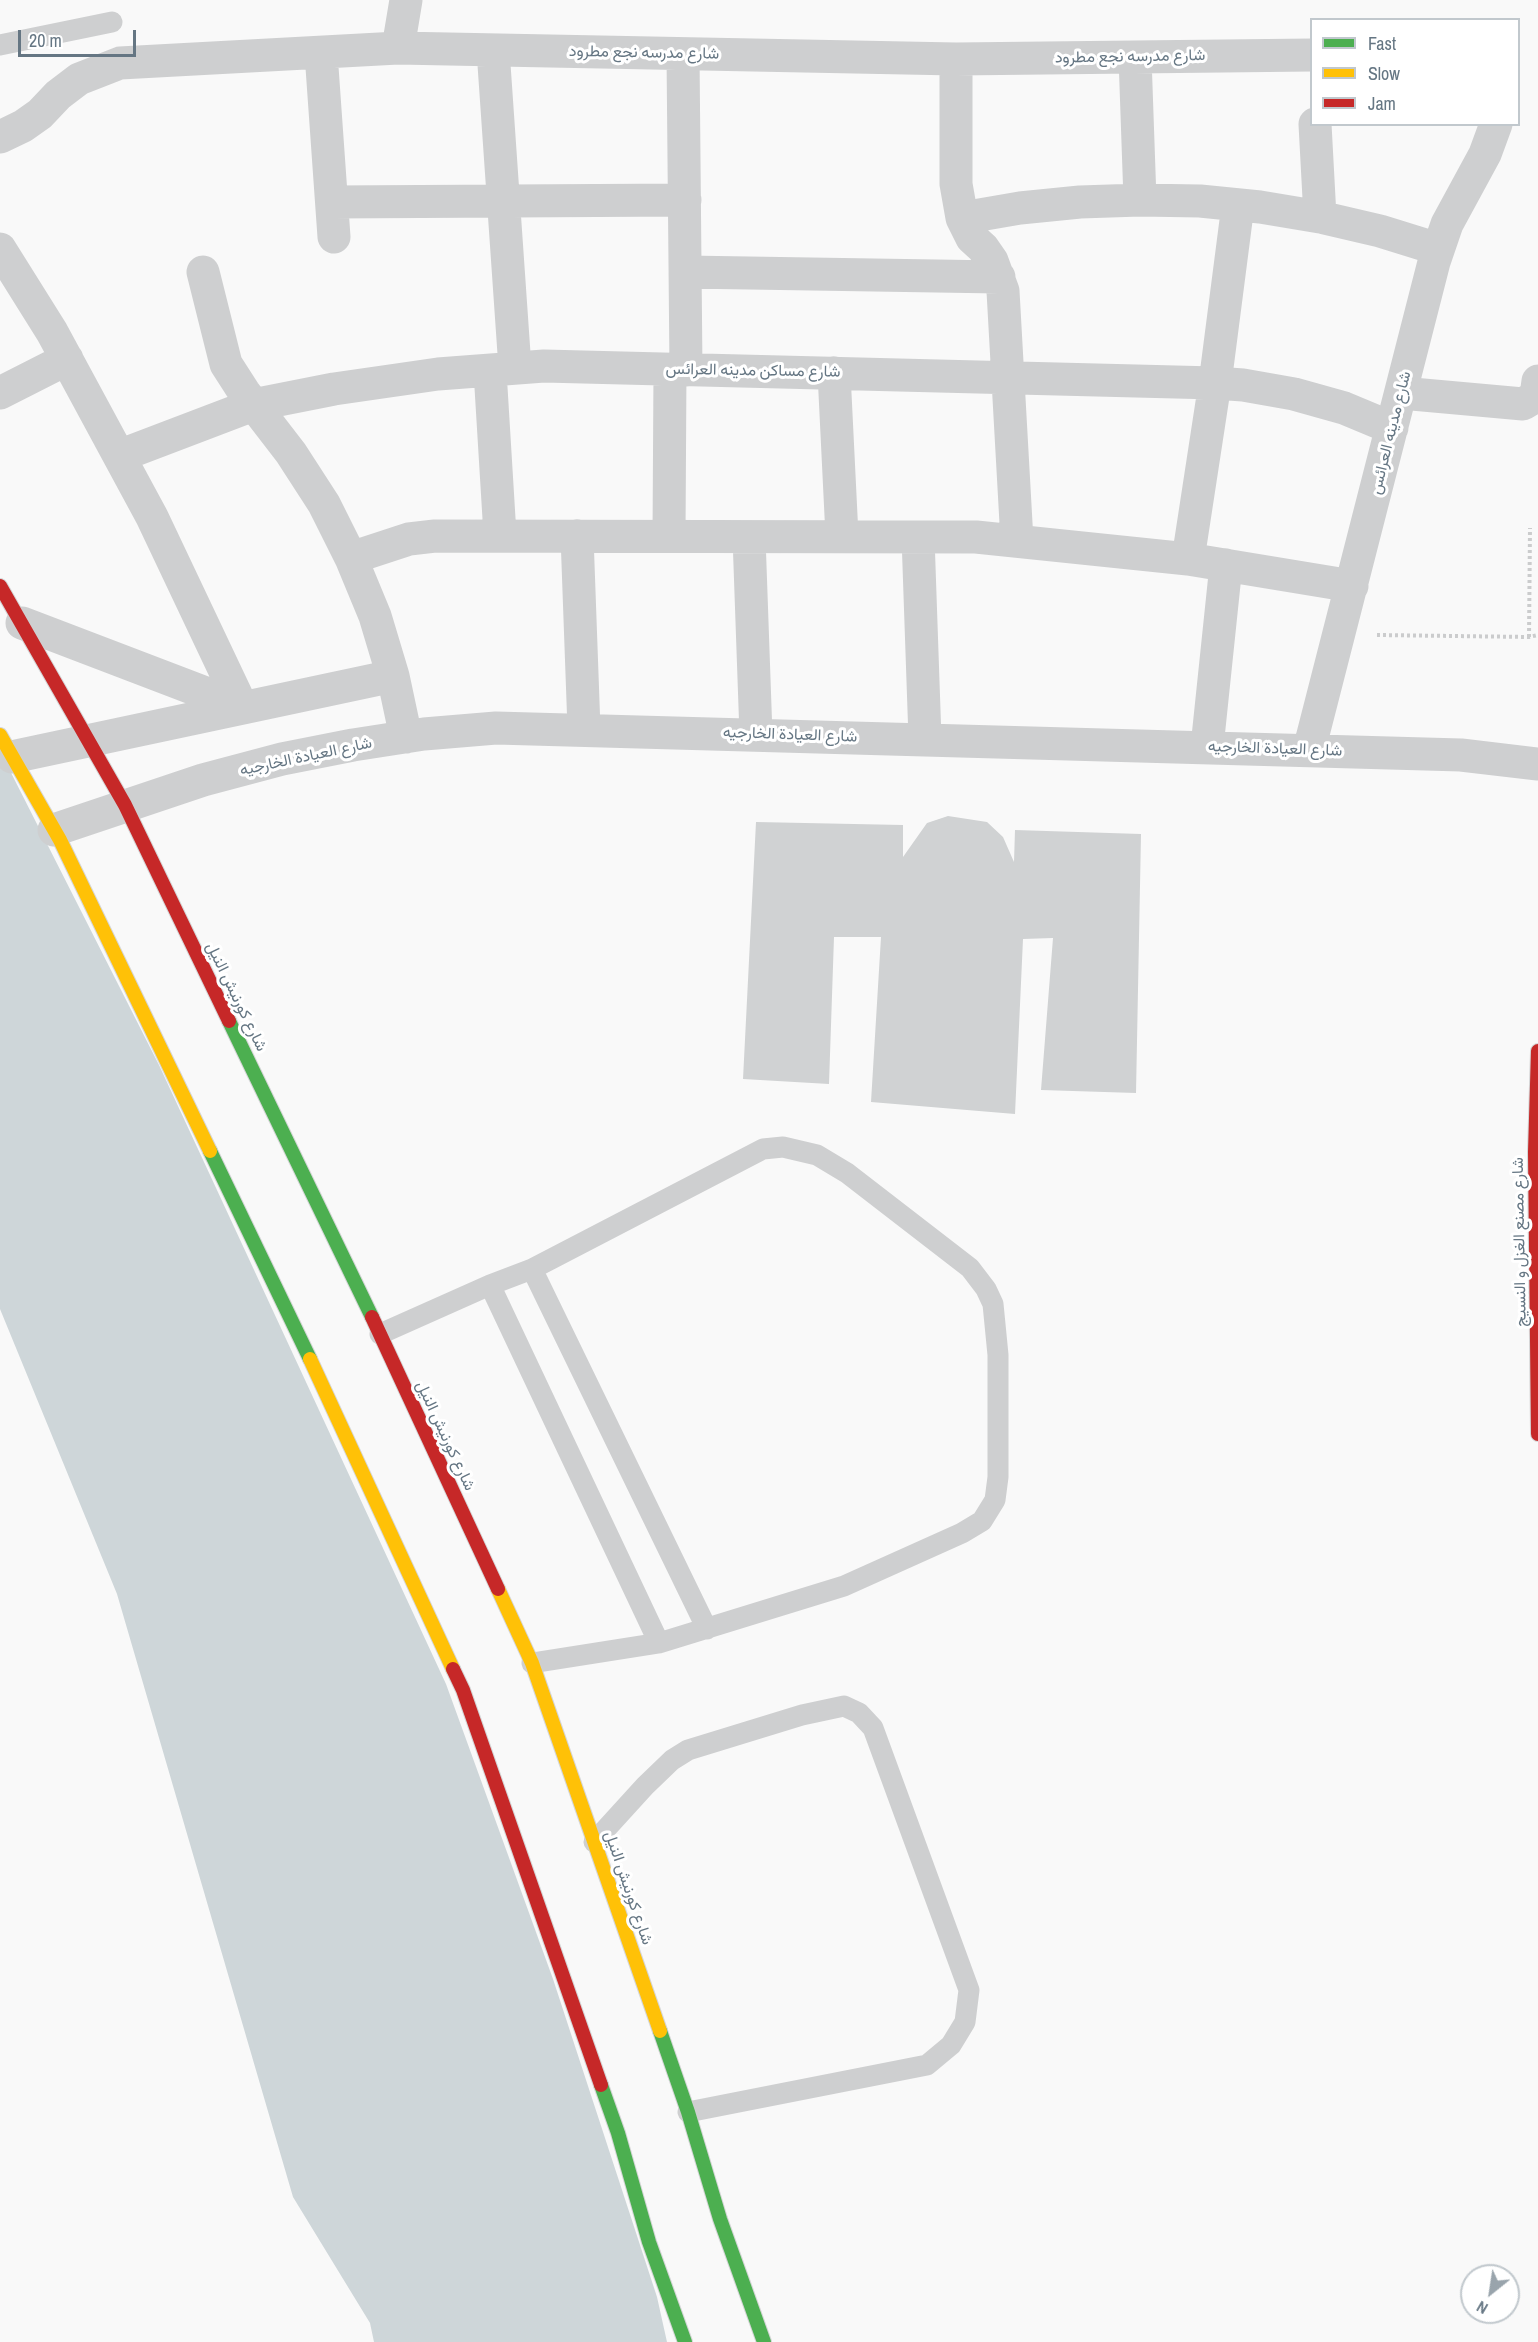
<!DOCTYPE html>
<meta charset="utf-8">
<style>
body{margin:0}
#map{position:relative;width:1538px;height:2342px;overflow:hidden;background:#f9f9f9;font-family:"Archivo Narrow",sans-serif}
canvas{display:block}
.legend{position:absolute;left:1310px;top:18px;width:210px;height:108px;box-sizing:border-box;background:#fff;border:2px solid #c1c8cd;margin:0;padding:8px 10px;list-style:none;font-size:18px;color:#657683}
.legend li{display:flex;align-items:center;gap:12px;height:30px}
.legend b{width:30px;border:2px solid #c1c8cd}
.north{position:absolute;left:1460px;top:2264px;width:60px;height:60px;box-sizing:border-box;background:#fff;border:2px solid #c1c8cd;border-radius:50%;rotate:210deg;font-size:16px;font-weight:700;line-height:24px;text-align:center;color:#657683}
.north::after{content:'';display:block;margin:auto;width:21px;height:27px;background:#99a4ac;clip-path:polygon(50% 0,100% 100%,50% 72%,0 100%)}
.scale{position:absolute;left:18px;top:30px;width:118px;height:27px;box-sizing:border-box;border:3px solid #657683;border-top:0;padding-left:8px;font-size:18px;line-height:21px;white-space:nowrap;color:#657683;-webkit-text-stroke:4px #fff;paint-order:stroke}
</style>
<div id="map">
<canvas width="1538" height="2342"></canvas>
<ul class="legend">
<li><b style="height:8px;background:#4caf50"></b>Fast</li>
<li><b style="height:8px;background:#ffc107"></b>Slow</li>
<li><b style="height:8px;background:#c62828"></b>Jam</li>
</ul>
<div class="north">N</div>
<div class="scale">20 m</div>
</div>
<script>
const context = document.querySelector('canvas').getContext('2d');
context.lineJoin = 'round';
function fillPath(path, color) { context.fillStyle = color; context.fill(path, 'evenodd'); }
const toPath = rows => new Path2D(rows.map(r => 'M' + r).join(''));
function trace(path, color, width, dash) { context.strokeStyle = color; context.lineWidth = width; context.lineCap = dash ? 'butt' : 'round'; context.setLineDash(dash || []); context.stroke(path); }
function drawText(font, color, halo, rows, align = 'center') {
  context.font = font + ' "Archivo Narrow",Vazirmatn,sans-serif'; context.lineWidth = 6; context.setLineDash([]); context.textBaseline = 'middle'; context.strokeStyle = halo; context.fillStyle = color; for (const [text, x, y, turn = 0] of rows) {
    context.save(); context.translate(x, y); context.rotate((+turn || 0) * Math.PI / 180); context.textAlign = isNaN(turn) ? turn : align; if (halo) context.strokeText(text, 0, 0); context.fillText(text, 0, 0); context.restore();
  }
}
const water = toPath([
 [0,751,159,1065,446,1684,553,1979,657,2297,667,2342,374,2342,370,2323,293,2197,117,1594,0,1309]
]);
const building = toPath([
 [948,816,987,822,1003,837,1014,862,1015,830,1141,834,1136,1093,1041,1090,1053,938,1023,939,1015,1114,871,1102,881,937,834,937,829,1084,743,1079,756,822,903,825,903,857,927,823]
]);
const path = toPath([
 [1377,635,1529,637,1538,635],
 [1529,637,1530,528]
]);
const lane = toPath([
 [0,45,112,22],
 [532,1269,707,1629],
 [490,1285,659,1643],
 [380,1334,490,1285,532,1269,763,1149,783,1147,817,1155,847,1173,970,1268,986,1289,993,1304,998,1355,998,1477,995,1500,982,1521,962,1533,844,1586,659,1643,532,1663],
 [594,1842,645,1786,672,1760,688,1750,802,1715,844,1706,859,1713,873,1728,969,1990,965,2022,951,2045,927,2065,688,2112]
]);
const street = toPath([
 [398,48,406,0],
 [493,50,515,368],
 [321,53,334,237],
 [683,54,686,370],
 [1135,57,1140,200],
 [956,59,956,184,962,218,972,238,983,248,992,261,1003,291,1017,541],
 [1315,124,1320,217],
 [0,137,23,126,40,114,58,95,79,79,120,63,398,48,956,59,1312,55],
 [332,202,685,200],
 [962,218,1020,208,1080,202,1140,200,1200,201,1260,207,1320,217,1380,231,1438,249],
 [0,249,52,332,152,517,242,707],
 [203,272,226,364,244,392,291,453,324,504,351,558,375,616,393,676,406,737],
 [686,272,999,277],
 [490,371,500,535],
 [834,373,842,536],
 [0,393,67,359],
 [1401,393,1523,404,1536,396,1538,381],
 [119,456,253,405,334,389,438,374,544,366,1215,383,1243,385,1294,394,1344,408,1392,428],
 [577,536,584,729],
 [669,536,670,369],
 [749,537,756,735],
 [918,537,925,739],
 [351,558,409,539,435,536,976,537,1188,559,1352,586],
 [1188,559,1215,383,1238,205],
 [22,623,242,707],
 [1207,747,1226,565],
 [1309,750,1434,262,1447,224,1485,154,1496,124],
 [12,757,393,676],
 [54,830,203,780,282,759,353,745,424,734,496,728,1461,755,1538,764]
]);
const fast = toPath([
 [229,1021,372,1317],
 [210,1151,310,1359],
 [660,2031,688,2112,720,2219,764,2342],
 [601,2085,618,2133,649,2242,685,2342]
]);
const slow = toPath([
 [0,735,60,840,210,1151],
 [310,1359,453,1669],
 [498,1589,532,1663,660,2031]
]);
const jam = toPath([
 [0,586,125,805,229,1021],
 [1538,1051,1535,1152,1538,1434],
 [372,1317,498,1589],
 [453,1669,463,1690,601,2085]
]);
const streetNames = [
 ["شارع مدرسه نجع مطرود",644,53,1],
 ["شارع مدرسه نجع مطرود",1130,57,-1],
 ["شارع مساكن مدينه العرائس",753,371,1],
 ["شارع مدينه العرائس",1391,433,-76],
 ["شارع العيادة الخارجيه",790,735,2],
 ["شارع العيادة الخارجيه",1275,749,2],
 ["شارع العيادة الخارجيه",306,757,-12],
 ["شارع كورنيش النيل",236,997,64],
 ["شارع مصنع الغزل و النسيج",1520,1242,-91],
 ["شارع كورنيش النيل",445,1436,65],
 ["شارع كورنيش النيل",628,1888,71]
];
fillPath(water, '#ced6d9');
fillPath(building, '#d0d2d3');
trace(fast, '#d5d6d7', 16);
trace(slow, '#d5d6d7', 16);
trace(jam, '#d5d6d7', 16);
trace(path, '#cbcccd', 4, [3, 3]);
trace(lane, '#cecfd0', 21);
trace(street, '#cecfd0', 33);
trace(fast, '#4caf50', 14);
trace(slow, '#ffc107', 14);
trace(jam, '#c62828', 14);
drawText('16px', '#657683', '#fff', streetNames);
</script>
